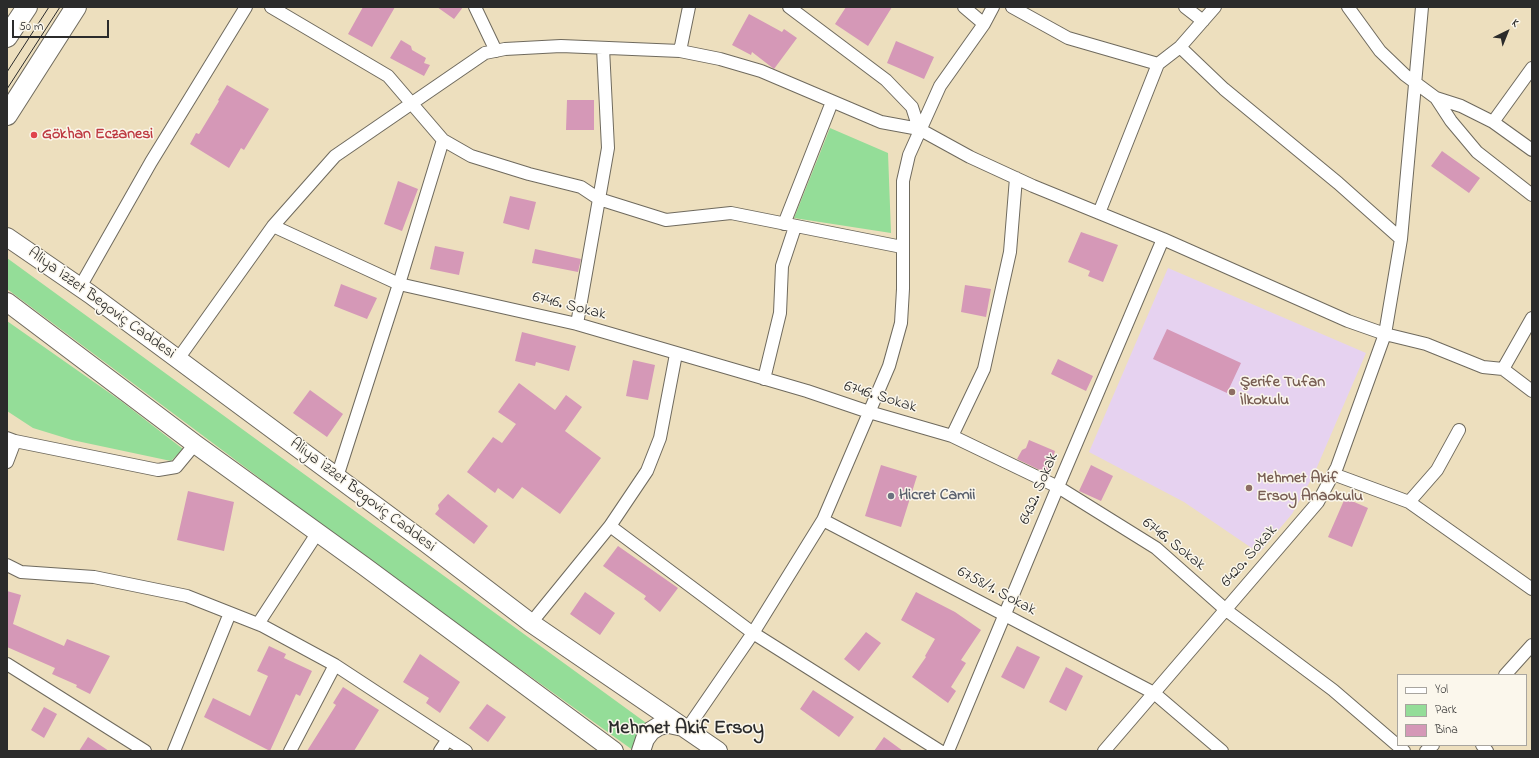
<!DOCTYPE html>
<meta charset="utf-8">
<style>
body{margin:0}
#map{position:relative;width:1539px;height:758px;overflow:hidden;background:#eddfbe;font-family:"Indie Flower",sans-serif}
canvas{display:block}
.frame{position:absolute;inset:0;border:8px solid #2b2b2b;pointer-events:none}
.legend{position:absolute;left:1397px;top:674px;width:130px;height:72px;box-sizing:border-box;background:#fbf7ec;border:1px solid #a8a59f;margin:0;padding:5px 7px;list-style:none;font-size:12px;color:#2b2b2b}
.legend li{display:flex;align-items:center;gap:8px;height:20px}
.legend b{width:20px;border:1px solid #a8a59f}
.north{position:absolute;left:1487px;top:12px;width:40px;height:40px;-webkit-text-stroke:3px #fbf7ec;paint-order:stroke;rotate:43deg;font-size:11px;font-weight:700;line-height:16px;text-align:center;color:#2b2b2b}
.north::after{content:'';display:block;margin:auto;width:14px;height:18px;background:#2b2b2b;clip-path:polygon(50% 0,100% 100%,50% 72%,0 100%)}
.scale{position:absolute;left:12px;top:20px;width:97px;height:18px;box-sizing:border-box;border:2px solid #2b2b2b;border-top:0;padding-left:5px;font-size:12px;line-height:14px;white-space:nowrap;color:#2b2b2b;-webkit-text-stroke:3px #fbf7ec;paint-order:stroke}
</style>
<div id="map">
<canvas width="1539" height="758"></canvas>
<div class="frame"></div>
<ul class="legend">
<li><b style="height:5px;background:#fff"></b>Yol</li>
<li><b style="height:11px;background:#94dd98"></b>Park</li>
<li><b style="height:11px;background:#d598b7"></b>Bina</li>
</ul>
<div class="north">K</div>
<div class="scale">50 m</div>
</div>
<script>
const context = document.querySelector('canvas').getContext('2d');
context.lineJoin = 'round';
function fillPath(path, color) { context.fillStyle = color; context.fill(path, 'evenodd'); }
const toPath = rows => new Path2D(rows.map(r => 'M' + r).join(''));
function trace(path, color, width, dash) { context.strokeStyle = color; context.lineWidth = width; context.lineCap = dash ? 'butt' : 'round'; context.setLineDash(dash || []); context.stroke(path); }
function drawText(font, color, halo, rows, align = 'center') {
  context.font = font + ' "Indie Flower",sans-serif'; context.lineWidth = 3; context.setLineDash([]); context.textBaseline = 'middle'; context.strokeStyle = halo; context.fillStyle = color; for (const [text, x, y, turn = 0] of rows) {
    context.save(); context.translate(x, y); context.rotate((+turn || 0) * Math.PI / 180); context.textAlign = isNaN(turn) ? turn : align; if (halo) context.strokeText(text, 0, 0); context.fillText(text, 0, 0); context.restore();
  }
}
const built = toPath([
 [1168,268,1366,353,1314,474,1292,514,1259,553,1184,502,1089,452]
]);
const green = toPath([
 [830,128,888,153,891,233,794,218],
 [7,258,660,733,648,751,634,751,377,566,7,289],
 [7,321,121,401,183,449,171,461,72,440,33,428,7,411]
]);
const building = toPath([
 [363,7,395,7,372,47,348,34],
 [437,7,463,7,454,19],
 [846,7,892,7,868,46,835,24],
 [749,14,782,32,784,29,797,38,774,69,752,52,751,55,732,45],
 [401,40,411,46,412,50,426,58,424,63,430,65,424,76,390,58],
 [896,41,934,57,924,79,887,63],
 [227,85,269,109,244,150,241,148,229,168,190,144,196,133,199,134,219,101,218,100],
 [567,100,594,100,594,130,566,130],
 [1442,151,1480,178,1469,193,1431,166],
 [398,181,418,189,402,231,384,224],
 [510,196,536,202,529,230,503,223],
 [1081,232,1118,245,1103,282,1088,276,1090,271,1068,262],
 [435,246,464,252,459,275,430,269],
 [535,249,581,259,578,272,532,263],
 [341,284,377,298,367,319,334,306],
 [965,285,991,289,986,317,961,312],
 [1167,329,1241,363,1227,393,1153,359],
 [522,332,576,346,569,371,536,362,535,366,515,361],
 [1058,359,1093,376,1086,391,1051,374],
 [633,360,655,365,648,400,626,396],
 [519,383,555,410,566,395,582,407,565,431,601,458,560,514,522,487,513,499,498,488,495,493,467,472,493,437,502,443,516,424,498,412],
 [310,390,343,414,327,437,293,413],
 [1029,440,1055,451,1048,474,1017,459,1022,450,1026,448],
 [881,465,917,476,901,527,865,516],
 [1091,465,1113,476,1101,501,1079,491],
 [188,491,234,502,224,551,177,540],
 [448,494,488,526,474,544,435,514,439,509,438,505],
 [1345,498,1368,508,1352,547,1328,537],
 [618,546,678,588,660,612,644,599,646,596,603,566],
 [7,591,21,595,13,624,64,646,67,639,110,656,90,694,76,687,77,685,52,674,55,668,7,647],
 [585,592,615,613,600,635,570,614],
 [916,592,955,612,981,630,961,660,966,663,951,687,956,691,948,703,912,677,926,657,925,656,935,639,901,620],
 [866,632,881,643,859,671,844,659],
 [269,646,286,654,284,658,312,671,300,696,296,694,270,751,204,717,213,698,250,716,268,676,257,671],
 [1017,646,1040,657,1024,689,1001,677],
 [420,654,460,682,440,713,426,703,429,698,403,682],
 [1066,667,1083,676,1066,711,1049,702],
 [343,687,379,710,354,751,307,751,336,705,333,703],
 [813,690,854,717,839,737,800,709],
 [487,704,506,717,488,742,469,728],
 [44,707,57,714,44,738,31,730],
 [88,737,109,751,79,751],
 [884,737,903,751,874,751]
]);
const minor = toPath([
 [271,7,388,76,443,140,471,156,529,174,581,187,599,199,666,220,731,213,902,247],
 [475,7,496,51],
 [789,7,886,80,912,107,919,129],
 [964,7,984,24],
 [1012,7,1068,38,1158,64],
 [1185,7,1203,21],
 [1348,7,1380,51,1405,75,1436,98,1461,106,1493,122,1532,150],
 [1180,47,1224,89,1338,183,1401,239],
 [680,51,689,7],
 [1436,98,1451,121,1477,152,1532,195],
 [1493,122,1532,68],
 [1099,213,1158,64,1180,47,1215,7],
 [784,224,832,102],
 [273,226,399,284,577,324,807,391,869,412,952,436,1058,487,1156,548,1226,610,1333,690,1404,751],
 [80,287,151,162,246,7],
 [577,324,608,148,603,48],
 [178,359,273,226,335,156,485,53,505,49,561,46,680,51,720,59,761,71,881,122,919,129,970,157,1033,186,1163,239,1348,321,1385,334,1426,344,1483,367,1503,369,1532,391],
 [1503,369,1532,318],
 [764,379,780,313,782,266,795,227],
 [952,436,984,369,1010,252,1016,178],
 [7,438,15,441,158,470,176,467,195,444],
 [7,462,15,441],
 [1333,474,1409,502,1532,589],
 [337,477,399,284,443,140],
 [1409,502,1437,470,1459,430],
 [823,520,1154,693,1222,751],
 [610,526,753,633,940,751],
 [7,565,21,572,94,577,187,596,263,626,335,665],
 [531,623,610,526,647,471,660,438,676,354],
 [258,624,318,532],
 [7,664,145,751],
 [1505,675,1532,645],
 [687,729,753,633,823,520,889,366,901,323,903,289,903,181,909,155,940,86,984,24,993,7],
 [1482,745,1487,751],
 [174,751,230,613],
 [290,751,335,665,466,751],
 [440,751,448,739],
 [948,751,1054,496,1163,239],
 [1104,751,1318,502,1337,467,1385,334,1401,239,1422,7],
 [1426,751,1433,745]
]);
const secondary = toPath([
 [7,237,90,294,426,543,531,623,718,751],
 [7,302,195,444,364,566,614,751],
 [641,751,645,739,651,731,659,726,669,724,683,727]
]);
const primary = toPath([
 [7,37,27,7],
 [7,115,76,7]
]);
const tram = toPath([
 [7,72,49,7],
 [7,89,60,7]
]);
const markers = [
 [34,135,4,"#e0444e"],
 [1232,392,4,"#8d6e63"],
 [1249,488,4,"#8d6e63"],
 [891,496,4,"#6b7280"]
];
const healthNames = [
 ["Gökhan Eczanesi",42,135]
];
const streetNames = [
 ["Aliya İzzet Begoviç Caddesi",101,304,36],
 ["6746. Sokak",569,307,14],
 ["6746. Sokak",880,398,17],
 ["6432. Sokak",1040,489,-67],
 ["Aliya İzzet Begoviç Caddesi",362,496,37],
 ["6746. Sokak",1173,545,38],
 ["6420. Sokak",1250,557,-49],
 ["6758/1. Sokak",996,592,28]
];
const educationNames = [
 ["Şerife Tufan",1240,383],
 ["İlkokulu",1240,401],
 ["Mehmet Akif",1257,479],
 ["Ersoy Anaokulu",1257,497]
];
const worshipNames = [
 ["Hicret Camii",899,496]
];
const districtNames = [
 ["Mehmet Akif Ersoy",686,730]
];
fillPath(built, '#e6d2f0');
fillPath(green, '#94dd98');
fillPath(building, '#d598b7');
trace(minor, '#6f6a5e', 14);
trace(secondary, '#6f6a5e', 20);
trace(primary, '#6f6a5e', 22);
trace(minor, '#fff', 12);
trace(secondary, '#fff', 18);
trace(primary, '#fff', 20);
trace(tram, '#2b2b2b', 1);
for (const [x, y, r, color] of markers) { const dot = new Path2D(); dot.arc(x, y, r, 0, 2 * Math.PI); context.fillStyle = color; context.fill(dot); trace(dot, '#fbf7ec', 1.5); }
drawText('bold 16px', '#be3a42', '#fbf7ec', healthNames, 'left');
drawText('16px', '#2b2b2b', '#fbf7ec', streetNames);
drawText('bold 16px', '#785e54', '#fbf7ec', educationNames, 'left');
drawText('bold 16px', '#5b616d', '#fbf7ec', worshipNames, 'left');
drawText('bold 20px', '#2b2b2b', '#fbf7ec', districtNames);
</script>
